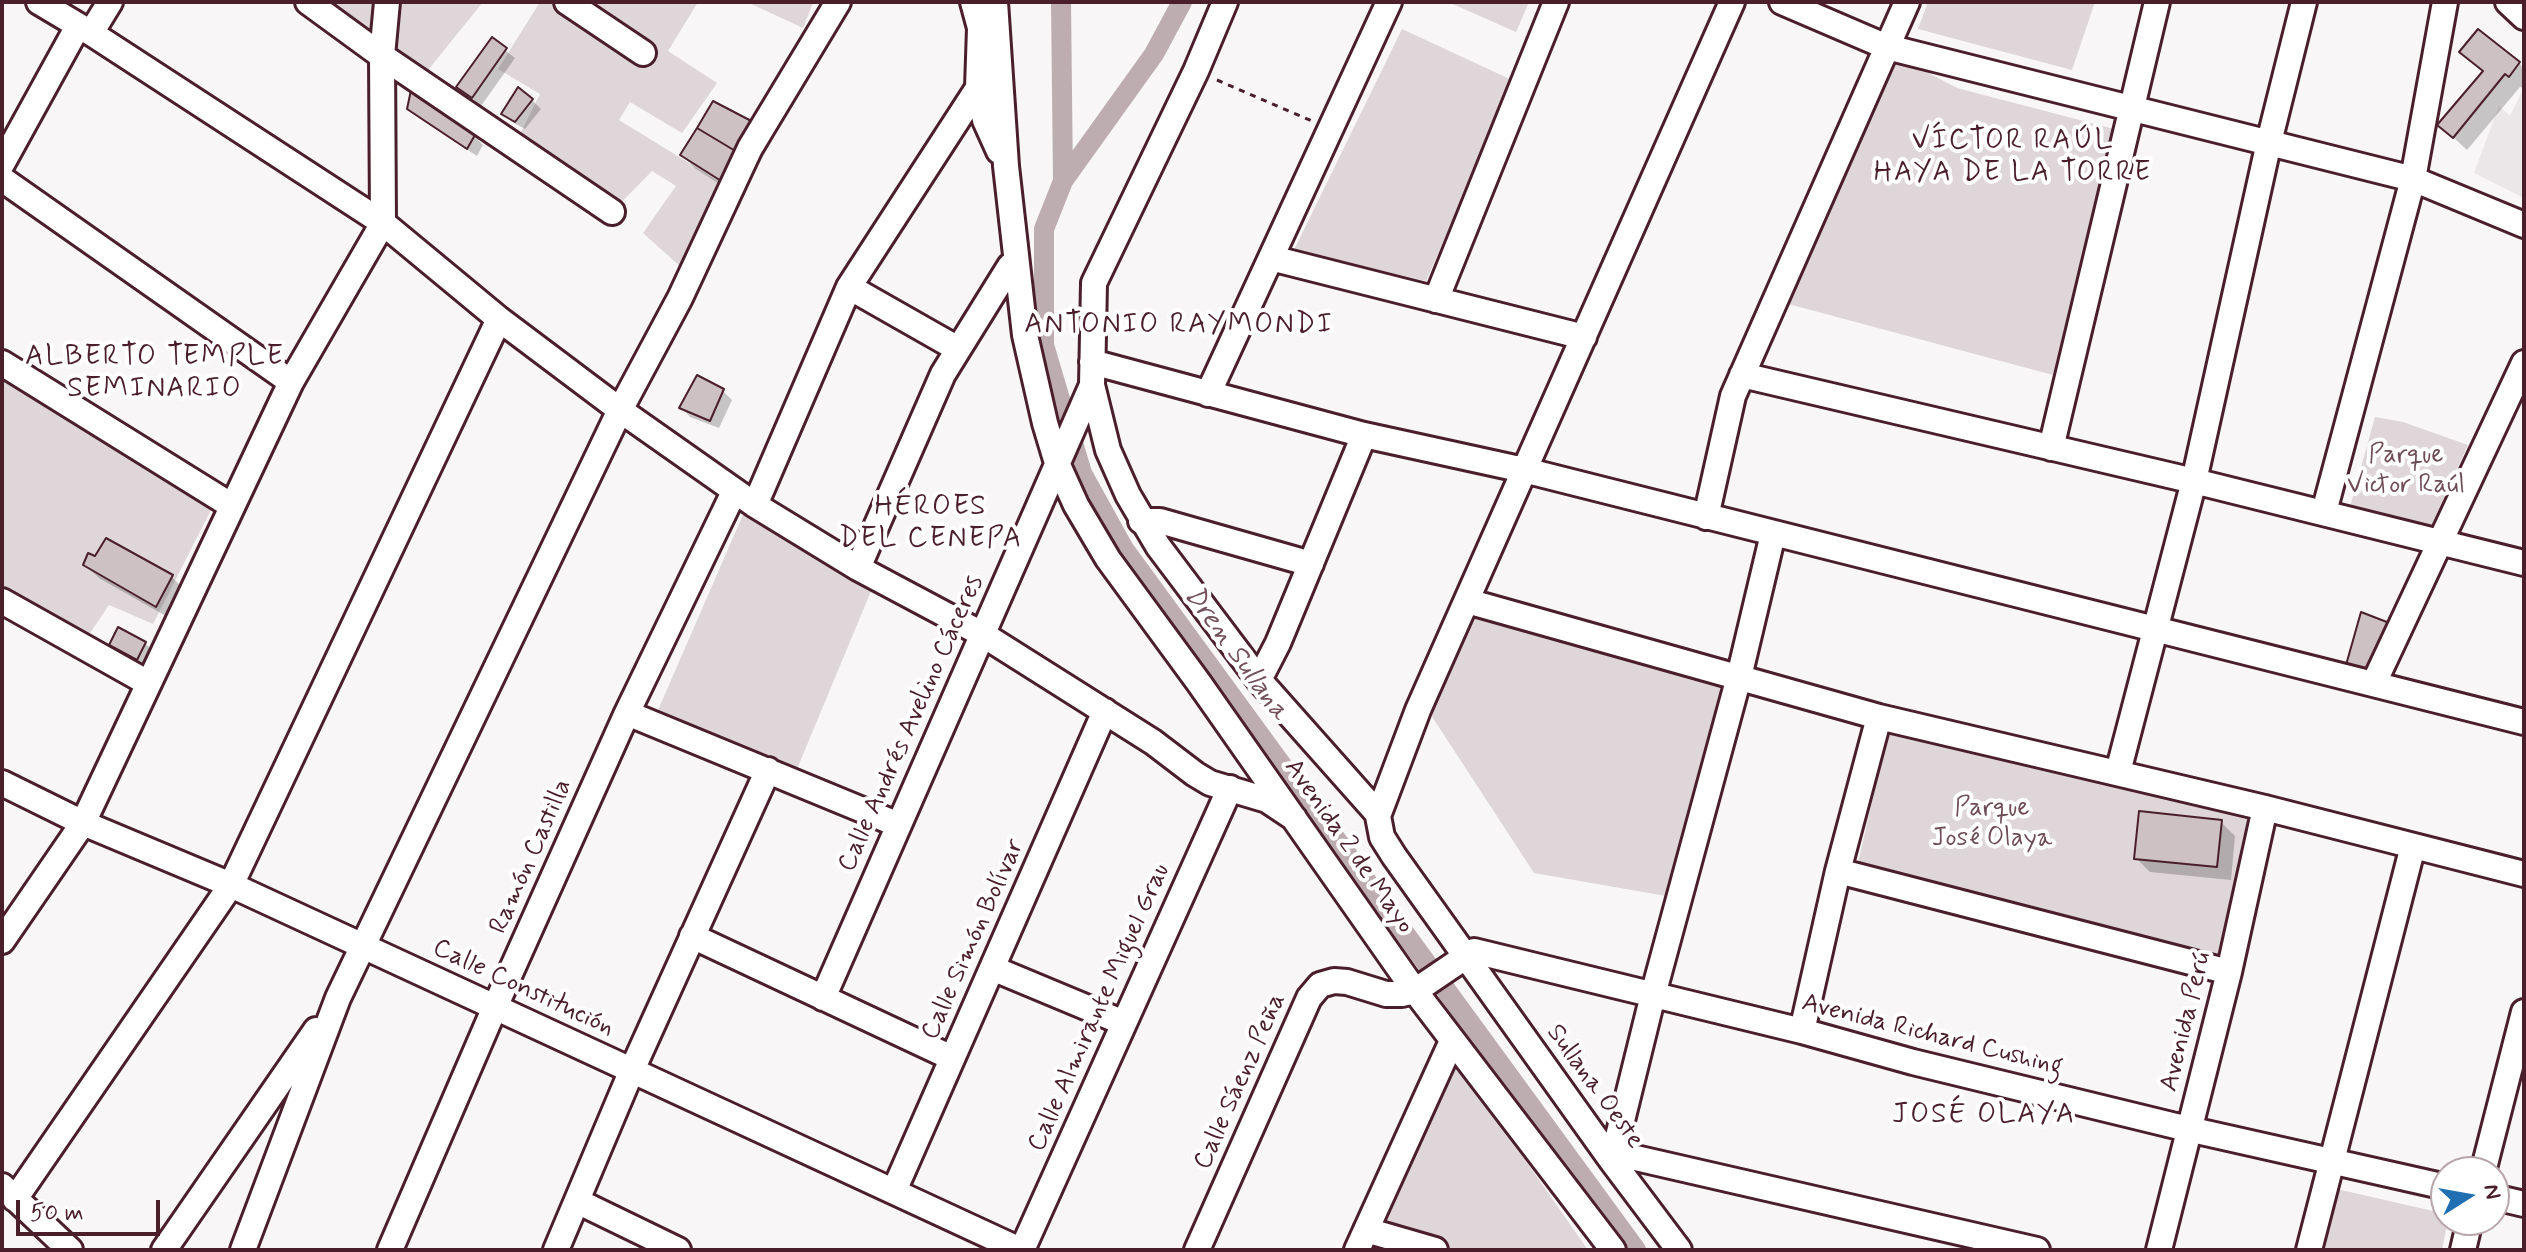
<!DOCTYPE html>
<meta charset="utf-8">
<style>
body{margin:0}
#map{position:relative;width:2526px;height:1252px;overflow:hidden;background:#f8f6f7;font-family:Mynerve,sans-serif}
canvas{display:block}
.frame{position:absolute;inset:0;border:4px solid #4a1f2b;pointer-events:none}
.north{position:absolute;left:2430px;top:1156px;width:80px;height:80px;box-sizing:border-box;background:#fff;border:2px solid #b7a5aa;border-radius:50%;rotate:79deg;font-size:22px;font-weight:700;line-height:32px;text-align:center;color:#4a1f2b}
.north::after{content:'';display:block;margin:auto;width:28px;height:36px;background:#1f6fb2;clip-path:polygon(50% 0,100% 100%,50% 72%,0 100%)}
.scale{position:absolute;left:16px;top:1200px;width:144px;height:36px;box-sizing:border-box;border:4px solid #4a1f2b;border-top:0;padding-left:10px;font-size:24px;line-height:28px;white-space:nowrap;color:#4a1f2b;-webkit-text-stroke:6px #fff;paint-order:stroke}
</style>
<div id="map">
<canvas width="2526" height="1252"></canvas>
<div class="frame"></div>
<div class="north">N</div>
<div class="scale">50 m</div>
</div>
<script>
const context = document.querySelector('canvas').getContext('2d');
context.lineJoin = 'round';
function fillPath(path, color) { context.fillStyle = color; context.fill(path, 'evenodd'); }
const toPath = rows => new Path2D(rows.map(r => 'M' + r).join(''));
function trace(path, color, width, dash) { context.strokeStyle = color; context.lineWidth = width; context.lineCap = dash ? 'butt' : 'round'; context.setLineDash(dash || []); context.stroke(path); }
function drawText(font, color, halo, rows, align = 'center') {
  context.font = font + ' Mynerve,sans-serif'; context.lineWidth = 8; context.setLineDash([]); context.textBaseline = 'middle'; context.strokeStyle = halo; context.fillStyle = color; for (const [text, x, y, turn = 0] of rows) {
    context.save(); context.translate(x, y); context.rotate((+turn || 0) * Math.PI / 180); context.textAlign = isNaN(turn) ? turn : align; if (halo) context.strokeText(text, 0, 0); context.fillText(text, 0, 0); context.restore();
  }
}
const built = toPath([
 [2524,87,2524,198,2474,173,2499,106,2510,116]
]);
const green = toPath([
 [330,2,483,2,424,75],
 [540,2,698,2,668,51,717,83,682,133,630,102,619,120,723,184,683,269,643,233,676,186,652,171,612,212,517,140,540,94,498,69],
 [747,2,811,2,813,3,803,28],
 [1448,2,1529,2,1516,32],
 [1928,2,2095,2,2072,70,1918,29],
 [1402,29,1514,81,1426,281,1294,250],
 [1898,57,1957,88,2114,129,2053,375,1781,302],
 [2,371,213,506,153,624,109,605,86,639,2,592],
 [2375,417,2403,422,2468,445,2431,526,2350,507],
 [745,510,874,584,797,769,655,717],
 [1477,602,1722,683,1666,896,1534,873,1429,712],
 [1890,725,2258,816,2222,957,1857,867],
 [1451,1054,1588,1250,1457,1250,1376,1226],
 [2337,1189,2446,1214,2446,1220,2448,1220,2442,1250,2323,1250]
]);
const shadow = toPath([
 [492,40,515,58,481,106,459,87],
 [2462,52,2519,63,2524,69,2524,88,2520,87,2467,150,2440,125,2484,73],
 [532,100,541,109,525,129,512,122,503,113],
 [410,108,474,136,483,145,477,156,419,118],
 [758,127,772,141,740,197,696,169,682,155],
 [723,391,732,400,719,428,690,417,682,408],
 [85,565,172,577,185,591,171,619,99,578],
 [145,643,154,652,147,667,120,654,111,645],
 [2221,822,2235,836,2231,880,2150,872,2136,858]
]);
const canal = toPath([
 [1061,2,1063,181,1044,229,1044,345,1082,473,1124,549,1636,1250],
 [1063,181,1154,54,1182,2]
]);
const building = toPath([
 [2478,29,2520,62,2509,77,2505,74,2453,138,2437,125,2483,71,2459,52,2478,29],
 [492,37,507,48,472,98,456,87,492,37],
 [518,87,533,99,515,122,501,114,518,87],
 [411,90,475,135,467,149,407,109,411,90],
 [713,101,759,125,742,155,697,128,713,101],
 [697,128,742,155,726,184,680,155,697,128],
 [697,375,724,389,710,421,679,408,697,375],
 [106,538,173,575,156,607,83,565,88,553,95,556,106,538],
 [2361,612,2392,624,2374,673,2346,665,2361,612],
 [118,627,146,642,137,660,109,645,118,627],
 [2139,811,2222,820,2217,867,2134,859,2139,811]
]);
const path = toPath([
 [1217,80,1312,121]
]);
const minor = toPath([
 [39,2,91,33,383,223,499,319,620,410,755,505,858,568,982,634,1153,742,1195,774,1210,783,1267,800,1294,818],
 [308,2,382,56,612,212],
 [567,2,643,53],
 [973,2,980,28,978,88,985,120,999,151],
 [995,2,1006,166,1025,335,1045,423,1057,463,1076,505,1108,559,1199,683,1415,991,1613,1250],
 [1225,2,1196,71,1094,283,1092,385,1108,450,1128,495,1158,546,1259,680,1378,814],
 [1782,2,1887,47,2413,179,2524,225],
 [2508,2,2524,17],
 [91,33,110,2],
 [2,164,78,26],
 [2,179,291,382],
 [1271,258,1584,337],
 [849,287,958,349],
 [1436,300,1556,2],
 [1092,362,1364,435,1524,470,2524,722],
 [2,363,232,506],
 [1742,375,2194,481,2524,563],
 [1208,394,1389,2],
 [2051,448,2157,2],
 [755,505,849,287,978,88],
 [2324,512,2413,179,2445,2],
 [1706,517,1733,396,1907,2],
 [1141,521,1160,521,1311,564],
 [858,568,943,374,1010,266,1017,264],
 [2,601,148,683],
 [1467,601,1879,717,2265,808,2524,874],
 [1259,680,1278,643,1364,435],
 [2374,683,2524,363],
 [627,713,899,825],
 [2118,772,2194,481,2269,142,2304,2],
 [2,783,83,823,231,885,1020,1250],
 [1838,871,2229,972],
 [692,936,952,1058],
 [2,941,83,823,291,382,383,223,382,56,387,2],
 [992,968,1124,1023],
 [823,998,1092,385],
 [1802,1031,1838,871,1879,717],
 [1614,1153,2037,1250],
 [1612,1161,1653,995,1739,677,1773,534],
 [2483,1172,2524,1012],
 [2,1186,70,1250],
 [894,1191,1105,711],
 [2494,1197,2524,1204],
 [15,1199,231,885,499,319],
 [577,1201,678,1250],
 [1366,1230,1435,1250],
 [164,1250,316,1030],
 [243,1250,338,998,620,410,680,298,750,148,838,2],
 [390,1250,495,1007,627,713,734,492],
 [556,1250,632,1070,768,770],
 [1022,1250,1230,788],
 [1197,1250,1309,998,1320,985,1334,981,1347,982,1386,994,1402,994,1415,991,1474,951,1802,1031,1913,1062,2188,1129,2446,1187],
 [1357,1250,1452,1041],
 [1679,1250,1612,1161,1394,856,1382,837,1378,816,1418,710,1732,2],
 [2159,1250,2229,972,2265,808],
 [2309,1250,2413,846],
 [2463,1250,2470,1220]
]);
const parkNames = [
 ["Parque",2406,457],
 ["Victor Raúl",2406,487],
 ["Parque",1992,810],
 ["José Olaya",1992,840]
];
const streetNames = [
 ["Calle Andrés Avelino Cáceres",912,724,-66],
 ["Avenida 2 de Mayo",1348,847,55],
 ["Ramón Castilla",532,857,-66],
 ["Calle Simón Bolívar",974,940,-66],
 ["Calle Constitución",523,989,25],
 ["Calle Almirante Miguel Grau",1100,1008,-66],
 ["Avenida Perú",2187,1022,-76],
 ["Avenida Richard Cushing",1932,1036,14],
 ["Calle Sáenz Peña",1241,1082,-66],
 ["Sullana Oeste",1594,1087,54]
];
const neighbourhoodNames = [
 ["VÍCTOR RAÚL",2013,142],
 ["HAYA DE LA TORRE",2013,174],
 ["ANTONIO RAYMONDI",1179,326],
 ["ALBERTO TEMPLE",155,358],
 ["SEMINARIO",155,390],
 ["HÉROES",931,508],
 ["DEL CENEPA",931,540],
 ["JOSÉ OLAYA",1984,1116]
];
const waterNames = [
 ["Dren Sullana",1235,654,54]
];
fillPath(built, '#ebe6e8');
fillPath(green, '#ded6d9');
fillPath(shadow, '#0003');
trace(canal, '#bdadb0', 20);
fillPath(building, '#cdc1c4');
trace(building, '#4a1f2b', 2);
trace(minor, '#4a1f2b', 30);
trace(path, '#4a1f2b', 3, [6, 6]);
trace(minor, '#fff', 24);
drawText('26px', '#6f4d56', '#fff', parkNames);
drawText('26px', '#4a1f2b', '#fff', streetNames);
context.letterSpacing = '2px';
drawText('28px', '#4a1f2b', '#fff', neighbourhoodNames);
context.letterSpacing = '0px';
drawText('italic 28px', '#72515a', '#fff', waterNames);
</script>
